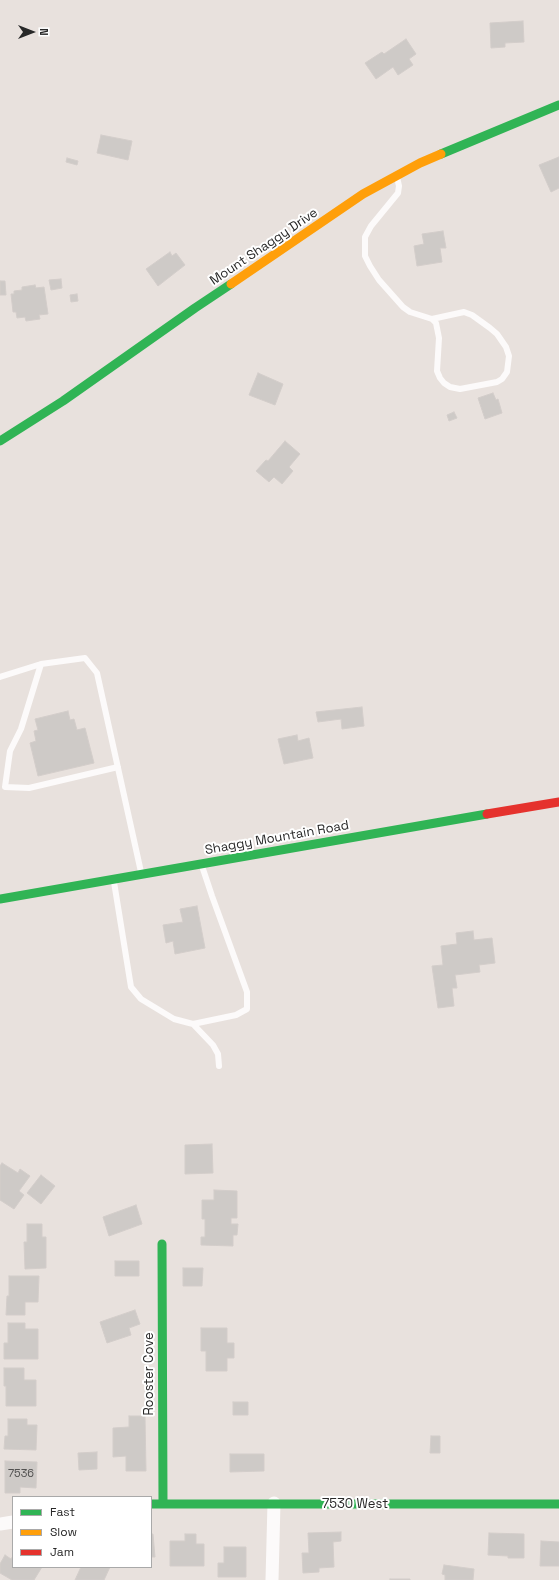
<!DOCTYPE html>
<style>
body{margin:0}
#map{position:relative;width:559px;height:1580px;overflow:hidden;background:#e8e1dd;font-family:"Space Grotesk",sans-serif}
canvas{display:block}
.legend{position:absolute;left:12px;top:1496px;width:140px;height:72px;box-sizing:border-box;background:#fff;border:1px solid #a9a9a9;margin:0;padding:5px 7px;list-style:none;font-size:12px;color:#282828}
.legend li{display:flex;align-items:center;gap:8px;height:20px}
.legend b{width:20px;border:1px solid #a9a9a9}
.north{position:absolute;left:12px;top:12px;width:40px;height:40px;-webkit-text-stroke:3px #fff;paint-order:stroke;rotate:90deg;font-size:11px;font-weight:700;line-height:16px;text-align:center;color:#282828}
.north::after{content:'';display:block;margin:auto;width:14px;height:18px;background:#282828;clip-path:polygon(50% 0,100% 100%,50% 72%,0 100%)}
</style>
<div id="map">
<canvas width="559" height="1580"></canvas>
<ul class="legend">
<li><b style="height:5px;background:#30b455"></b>Fast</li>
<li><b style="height:5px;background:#ff9f0a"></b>Slow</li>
<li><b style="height:5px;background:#e5322d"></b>Jam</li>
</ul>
<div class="north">N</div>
</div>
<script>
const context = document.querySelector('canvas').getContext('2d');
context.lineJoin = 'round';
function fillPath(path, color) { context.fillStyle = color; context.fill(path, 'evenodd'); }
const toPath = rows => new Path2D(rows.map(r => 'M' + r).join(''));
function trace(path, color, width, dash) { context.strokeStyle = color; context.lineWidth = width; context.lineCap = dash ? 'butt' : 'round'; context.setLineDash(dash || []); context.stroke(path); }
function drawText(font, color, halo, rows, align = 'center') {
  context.font = font + ' "Space Grotesk",sans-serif'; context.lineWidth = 4; context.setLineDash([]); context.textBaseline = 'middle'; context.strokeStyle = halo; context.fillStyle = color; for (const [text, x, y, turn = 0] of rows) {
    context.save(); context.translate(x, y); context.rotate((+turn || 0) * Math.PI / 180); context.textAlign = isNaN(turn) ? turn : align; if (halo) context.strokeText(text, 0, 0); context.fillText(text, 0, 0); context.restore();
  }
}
const building = toPath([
 [523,21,524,42,505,43,505,47,491,48,490,23,523,21],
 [406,39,416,54,409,59,413,65,398,75,393,67,376,79,365,63,382,52,384,54,406,39],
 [101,135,132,141,128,160,97,153,101,135],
 [559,157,559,188,551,192,539,165,559,157],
 [67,158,78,161,77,165,66,162,67,158],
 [443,231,446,248,440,248,442,262,417,266,414,246,424,244,422,234,443,231],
 [170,252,172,256,176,253,185,265,158,286,146,269,170,252],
 [61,279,62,288,51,290,49,280,61,279],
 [0,281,5,281,6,295,0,295,0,281],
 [35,285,36,288,44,287,48,314,39,315,40,319,26,321,25,317,17,318,16,312,13,312,11,294,14,294,14,291,22,290,22,287,35,285],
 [77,294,78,301,71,302,70,295,77,294],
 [258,373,283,384,275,405,249,395,258,373],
 [493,393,496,400,498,399,502,413,485,419,478,398,493,393],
 [454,412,457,418,449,421,447,415,454,412],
 [285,441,300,454,289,467,293,471,282,484,274,477,269,482,256,471,266,460,268,461,285,441],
 [362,707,364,726,342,729,341,719,318,722,316,712,362,707],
 [68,711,70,720,74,719,77,730,85,728,94,763,38,776,30,743,36,741,34,731,38,730,35,719,68,711],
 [297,735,298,741,309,738,313,758,284,764,278,739,297,735],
 [197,906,205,948,175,954,173,941,166,943,163,925,183,922,180,909,197,906],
 [473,931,474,940,492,938,495,963,479,965,480,972,455,975,457,988,452,988,454,1006,438,1008,432,966,443,965,441,946,457,944,456,933,473,931],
 [212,1144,213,1173,185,1174,185,1145,212,1144],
 [2,1163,18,1173,20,1169,30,1176,19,1191,24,1195,14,1209,0,1200,0,1166,2,1163],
 [41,1175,55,1186,41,1204,27,1193,41,1175],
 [214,1190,237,1191,237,1218,231,1218,231,1224,238,1224,237,1235,233,1235,233,1246,201,1245,201,1237,205,1237,205,1219,202,1219,202,1200,214,1200,214,1190],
 [136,1205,142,1224,109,1236,103,1217,136,1205],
 [27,1224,42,1224,42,1237,46,1237,46,1268,25,1269,24,1242,27,1242,27,1224],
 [115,1261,139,1261,139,1276,115,1276,115,1261],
 [183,1268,203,1268,202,1286,183,1286,183,1268],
 [9,1276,39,1276,38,1302,25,1302,25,1315,6,1315,7,1296,9,1296,9,1276],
 [135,1310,140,1324,129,1328,131,1335,107,1343,100,1322,135,1310],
 [8,1323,25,1323,25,1329,38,1329,38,1359,4,1359,4,1343,8,1343,8,1323],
 [201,1328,227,1328,227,1343,234,1343,234,1358,227,1358,227,1371,206,1371,206,1351,201,1351,201,1328],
 [4,1368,24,1368,24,1380,36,1380,36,1406,6,1406,6,1386,4,1386,4,1368],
 [233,1402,248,1402,248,1415,233,1415,233,1402],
 [129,1416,145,1416,146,1471,126,1471,126,1456,113,1457,113,1428,129,1427,129,1416],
 [8,1419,27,1419,27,1425,37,1425,36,1450,4,1449,5,1436,8,1436,8,1419],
 [431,1436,440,1436,440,1453,430,1453,431,1436],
 [97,1452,97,1469,79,1470,78,1453,97,1452],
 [230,1454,264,1454,264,1471,230,1472,230,1454],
 [5,1461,37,1462,36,1488,20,1487,20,1493,5,1493,5,1461],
 [341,1532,341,1541,333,1542,334,1567,319,1568,319,1572,303,1573,302,1553,309,1553,308,1533,341,1532],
 [489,1533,524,1534,524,1558,508,1558,508,1556,488,1555,489,1533],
 [151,1534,153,1534,155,1557,151,1557,151,1534],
 [185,1534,196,1534,196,1544,204,1544,204,1566,170,1566,170,1541,185,1541,185,1534],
 [541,1541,559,1542,559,1566,540,1566,541,1541],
 [224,1547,246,1547,246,1577,218,1577,218,1563,224,1563,224,1547],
 [5,1555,11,1559,13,1556,13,1567,42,1567,34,1580,12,1580,0,1573,0,1564,5,1555],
 [444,1565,474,1569,473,1580,445,1580,445,1575,442,1574,444,1565],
 [81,1567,110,1567,104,1580,75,1580,81,1567],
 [390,1579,410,1579,410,1580,390,1580,390,1579]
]);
const lane = toPath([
 [397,177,399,186,398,193,371,226,365,237,365,256,370,266,379,280,403,307,410,312,432,319,436,323,439,338,437,371,440,378,444,383,450,387,460,389,497,382,502,379,507,372,509,356,506,347,497,334,490,328,472,315,464,312,432,319],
 [41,664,21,729,10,751,5,787,29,788,118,767],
 [0,677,41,664,85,658,97,673,141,872],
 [114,882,131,987,141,999,174,1019,193,1024,213,1045,218,1054,219,1066],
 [193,1024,236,1015,247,1009,247,992,212,896,202,866]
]);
const street = toPath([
 [0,1524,13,1522],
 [272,1580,274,1503]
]);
const fast = toPath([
 [441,154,559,105],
 [0,441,63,401,195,308,231,284],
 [0,899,487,814],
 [162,1244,163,1503],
 [151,1504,559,1504]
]);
const slow = toPath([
 [231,284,363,194,420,163,441,154]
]);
const jam = toPath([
 [487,814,559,802]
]);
const numberNames = [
 ["7536",21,1474]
];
const streetNames = [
 ["Mount Shaggy Drive",264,247,-34],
 ["Shaggy Mountain Road",277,838,-10],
 ["Rooster Cove",149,1374,-90],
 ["7530 West",355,1504]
];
fillPath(building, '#cecac7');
trace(building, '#d3cdca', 1);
trace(lane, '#fcfafa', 6);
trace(street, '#fcfafa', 13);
trace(fast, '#30b455', 9);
trace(slow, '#ff9f0a', 9);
trace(jam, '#e5322d', 9);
drawText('11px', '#525150', null, numberNames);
drawText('13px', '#282828', '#fff', streetNames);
</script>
